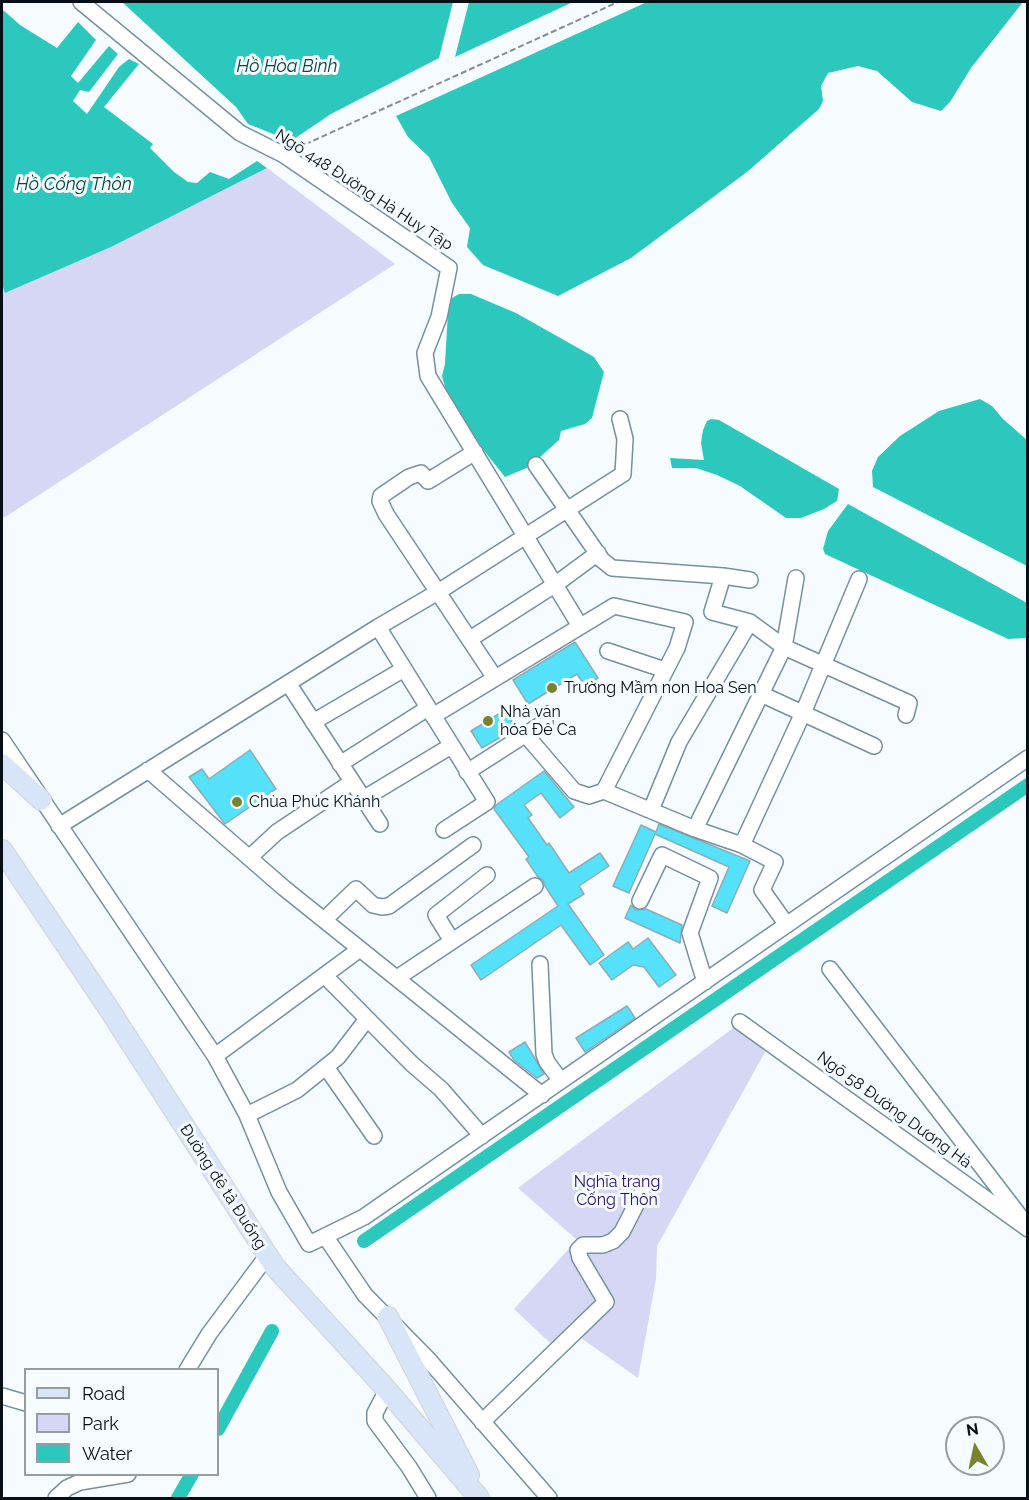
<!DOCTYPE html>
<meta charset="utf-8">
<style>
body{margin:0}
#map{position:relative;width:1029px;height:1500px;overflow:hidden;background:#f5fbff;font-family:Raleway,sans-serif}
canvas{display:block}
.frame{position:absolute;inset:0;border:3px solid #050f15;pointer-events:none}
.legend{position:absolute;left:24px;top:1368px;width:195px;height:108px;box-sizing:border-box;background:#f5fbff;border:2px solid #959da1;margin:0;padding:8px 10px;list-style:none;font-size:18px;color:#050f15}
.legend li{display:flex;align-items:center;gap:12px;height:30px}
.legend b{width:30px;border:2px solid #959da1}
.north{position:absolute;left:945px;top:1416px;width:60px;height:60px;box-sizing:border-box;background:#f5fbff;border:2px solid #959da1;border-radius:50%;rotate:351deg;font-size:16px;font-weight:700;line-height:24px;text-align:center;color:#050f15}
.north::after{content:'';display:block;margin:auto;width:21px;height:27px;background:#788330;clip-path:polygon(50% 0,100% 100%,50% 72%,0 100%)}
</style>
<div id="map">
<canvas width="1029" height="1500"></canvas>
<div class="frame"></div>
<ul class="legend">
<li><b style="height:8px;background:#d8e4f8"></b>Road</li>
<li><b style="height:16px;background:#d5d7f4"></b>Park</li>
<li><b style="height:16px;background:#2cc8be"></b>Water</li>
</ul>
<div class="north">N</div>
</div>
<script>
const context = document.querySelector('canvas').getContext('2d');
context.lineJoin = 'round';
function fillPath(path, color) { context.fillStyle = color; context.fill(path, 'evenodd'); }
const toPath = rows => new Path2D(rows.map(r => 'M' + r).join(''));
function trace(path, color, width, dash) { context.strokeStyle = color; context.lineWidth = width; context.lineCap = dash ? 'butt' : 'round'; context.setLineDash(dash || []); context.stroke(path); }
function drawText(font, color, halo, rows, align = 'center') {
  context.font = font + ' Raleway,sans-serif'; context.lineWidth = 6; context.setLineDash([]); context.textBaseline = 'middle'; context.strokeStyle = halo; context.fillStyle = color; for (const [text, x, y, turn = 0] of rows) {
    context.save(); context.translate(x, y); context.rotate((+turn || 0) * Math.PI / 180); context.textAlign = isNaN(turn) ? turn : align; if (halo) context.strokeText(text, 0, 0); context.fillText(text, 0, 0); context.restore();
  }
}
const green = toPath([
 [267,168,395,264,2,519,2,284,5,293,111,247],
 [740,1023,765,1052,657,1246,656,1279,638,1378,581,1338,563,1355,514,1309,577,1240,518,1188]
]);
const water = toPath([
 [122,2,453,2,439,58,331,114,291,141,248,124,236,107],
 [469,2,573,2,455,57],
 [647,2,1023,2,971,68,950,102,941,111,912,102,877,71,858,66,828,73,821,86,823,101,819,109,747,172,631,258,558,296,483,265,467,247,470,228,452,203,429,157,408,137,396,116],
 [2,9,20,25,57,48,78,22,96,40,71,76,78,83,109,46,118,54,89,92,80,90,73,101,87,114,119,67,129,59,139,64,104,107,153,144,150,148,174,172,188,182,197,183,210,172,229,179,257,161,267,168,111,247,5,293,2,284],
 [459,294,471,294,516,313,594,357,604,372,592,418,585,424,561,431,559,440,529,467,505,477,485,452,447,394,442,376,445,364,448,312,452,298],
 [980,399,992,406,1003,419,1027,440,1027,566,873,487,872,471,878,457,900,436,939,411],
 [711,419,719,420,839,489,837,501,824,509,801,518,786,518,740,486,717,475,696,468,672,468,670,458,704,460,701,443,703,430,707,421],
 [848,504,1027,603,1027,638,1008,639,825,554,823,549,828,531]
]);
const canal = toPath([
 [364,1241,1028,785],
 [218,1429,272,1331],
 [178,1498,192,1474]
]);
const building = toPath([
 [575,642,598,678,585,686,577,674,528,704,513,680,575,642],
 [505,710,516,728,482,748,471,731,505,710],
 [250,750,276,789,225,824,189,777,202,769,209,779,250,750],
 [544,771,574,807,560,818,541,793,524,805,532,815,528,818,547,845,549,843,569,873,600,853,609,866,579,886,584,894,568,904,604,955,590,965,561,925,481,980,471,965,558,906,545,886,543,880,538,877,526,859,529,857,494,809,496,805,544,771],
 [659,824,750,861,727,913,712,906,729,867,655,834,629,893,613,886,641,825,656,832,659,824],
 [631,905,636,910,646,909,682,925,680,943,625,918,631,905],
 [648,938,676,975,659,987,644,967,633,965,612,980,599,963,628,942,633,949,648,938],
 [627,1006,635,1018,585,1052,576,1038,627,1006],
 [525,1042,544,1074,537,1078,514,1060,509,1052,525,1042]
]);
const path = toPath([
 [297,148,618,2]
]);
const minor = toPath([
 [81,2,240,133,284,155,449,268,439,317,425,353,428,376,580,626],
 [475,452,428,481,421,473,409,477,381,496,380,501,386,514,495,678],
 [536,465,602,560,612,568,723,576,750,580],
 [723,576,712,612,750,622,784,647,909,703,906,715],
 [378,627,487,802,444,830],
 [470,639,556,584,598,553],
 [608,651,665,670],
 [288,683,380,824],
 [761,694,874,746],
 [433,716,614,606,685,622,677,648,604,791],
 [313,722,404,669],
 [525,734,574,791,589,796,604,791,695,829,742,845,775,862,762,890,787,925],
 [2,740,215,1056,247,1115,279,1192,309,1244,364,1217,1028,758],
 [340,764,428,708],
 [148,770,284,888,542,1095],
 [467,772,545,722],
 [363,799,451,746],
 [651,810,679,742,750,622],
 [59,826,378,627,438,592,623,474,625,439,620,419],
 [695,829,784,647,796,578],
 [742,845,803,713,859,579],
 [249,858,277,832,352,782],
 [640,901,662,855,710,878,690,933,705,982],
 [324,920,356,889,373,905,382,907,389,906,473,845],
 [452,941,436,915,487,875],
 [540,964,544,1054,547,1062,561,1081],
 [830,969,1022,1219],
 [325,976,412,1064,441,1089,482,1136],
 [397,978,535,886],
 [740,1022,1028,1229],
 [215,1056,360,949],
 [326,1067,374,1136],
 [247,1115,297,1090,338,1057,367,1019],
 [325,1236,365,1295,427,1358,549,1498],
 [187,1370,209,1334,267,1256],
 [387,1390,375,1413,375,1421,409,1467,428,1498],
 [2,1396,26,1403],
 [482,1422,606,1302,580,1258,578,1250,583,1245,603,1245,613,1241,622,1232,642,1193],
 [56,1498,67,1488,80,1482,128,1474]
]);
const major = toPath([
 [2,764,41,800],
 [2,850,107,1006,275,1267,387,1390,479,1498],
 [388,1317,469,1475]
]);
const markers = [
 [552,688,6,"#788330"],
 [488,721,6,"#788330"],
 [237,802,6,"#788330"]
];
const streetNames = [
 ["Ngõ 448 Đường Hà Huy Tập",364,190,33],
 ["Ngõ 58 Đường Dương Hà",894,1110,36],
 ["Đường đê tả Đuống",223,1187,57]
];
const poiNames = [
 ["Trường Mầm non Hoa Sen",564,688],
 ["Nhà văn",500,712],
 ["hóa Đê Ca",500,730],
 ["Chùa Phúc Khánh",249,802]
];
const parkNames = [
 ["Nghĩa trang",617,1182],
 ["Cống Thôn",617,1200]
];
const waterNames = [
 ["Hồ Hòa Bình",287,67],
 ["Hồ Cống Thôn",74,185]
];
fillPath(green, '#d5d7f4');
fillPath(water, '#2cc8be');
trace(canal, '#2cc8be', 14);
fillPath(building, '#55e1fa');
trace(building, '#8aaeb5', 1.5);
trace(minor, '#7490a1', 18);
trace(major, '#d2d4d5', 22);
trace(path, '#858d92', 2, [6, 3]);
trace(minor, '#fff', 15);
trace(major, '#d8e4f8', 20);
for (const [x, y, r, color] of markers) { const dot = new Path2D(); dot.arc(x, y, r, 0, 2 * Math.PI); context.fillStyle = color; context.fill(dot); trace(dot, '#f5fbff', 2); }
drawText('16px', '#050f15', '#f5fbff', streetNames);
drawText('16px', '#050f15', '#f5fbff', poiNames, 'left');
drawText('16px', '#2a1074', '#f5fbff', parkNames);
drawText('italic 18px', '#034743', '#f5fbff', waterNames);
</script>
